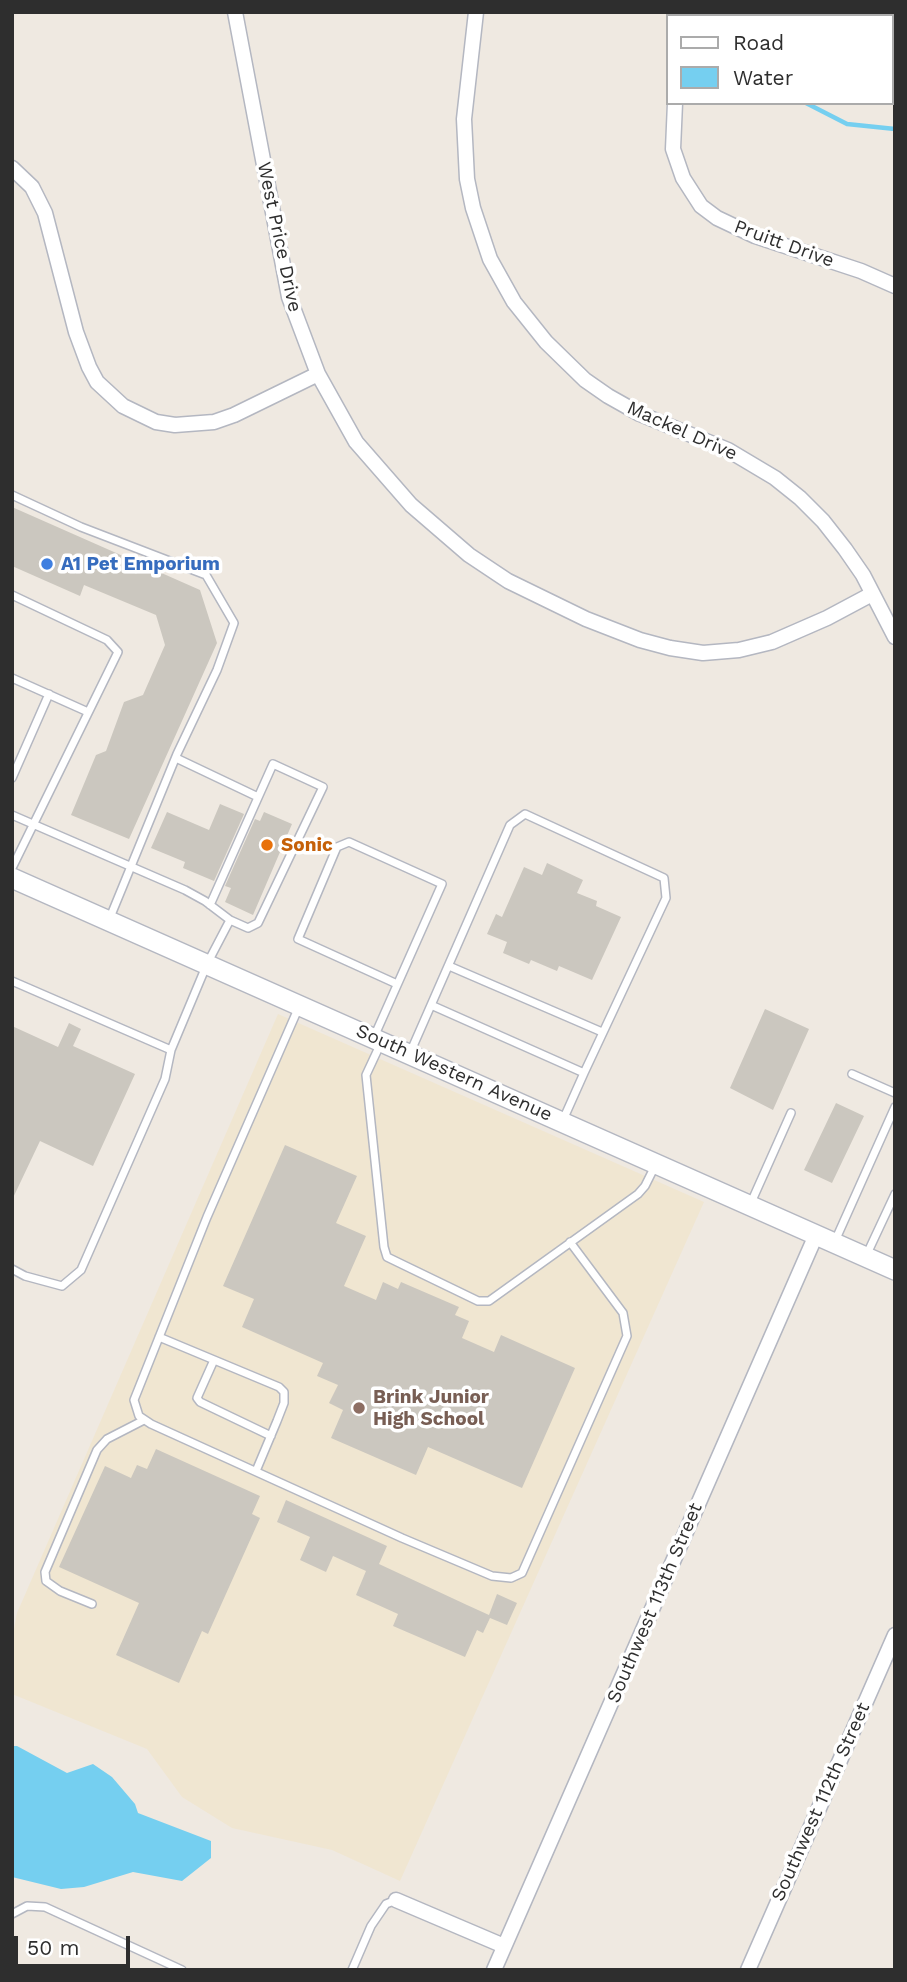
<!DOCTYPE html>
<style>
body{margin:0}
#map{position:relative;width:907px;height:1982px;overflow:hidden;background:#efe9e1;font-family:"Work Sans",sans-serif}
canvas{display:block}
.frame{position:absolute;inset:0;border:14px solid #2e2e2e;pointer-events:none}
.legend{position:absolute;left:666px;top:14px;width:228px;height:91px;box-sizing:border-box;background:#fff;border:2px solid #ababab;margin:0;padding:9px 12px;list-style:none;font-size:21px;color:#2e2e2e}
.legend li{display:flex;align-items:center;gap:14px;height:35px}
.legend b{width:35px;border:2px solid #ababab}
.scale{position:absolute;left:14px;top:1936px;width:116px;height:32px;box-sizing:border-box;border:4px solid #2e2e2e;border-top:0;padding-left:9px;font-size:21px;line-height:24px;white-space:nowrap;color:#2e2e2e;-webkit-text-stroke:5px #fff;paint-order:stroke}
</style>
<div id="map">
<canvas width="907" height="1982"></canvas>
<div class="frame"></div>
<ul class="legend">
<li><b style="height:9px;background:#fff"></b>Road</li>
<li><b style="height:19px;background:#75cff0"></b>Water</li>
</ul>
<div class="scale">50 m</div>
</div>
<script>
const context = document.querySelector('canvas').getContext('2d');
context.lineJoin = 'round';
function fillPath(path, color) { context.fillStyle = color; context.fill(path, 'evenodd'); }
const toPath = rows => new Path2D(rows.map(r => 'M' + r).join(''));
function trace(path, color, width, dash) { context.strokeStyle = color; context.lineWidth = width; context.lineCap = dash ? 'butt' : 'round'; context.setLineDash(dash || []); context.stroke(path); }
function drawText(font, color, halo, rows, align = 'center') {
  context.font = font + ' "Work Sans",sans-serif'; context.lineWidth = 7; context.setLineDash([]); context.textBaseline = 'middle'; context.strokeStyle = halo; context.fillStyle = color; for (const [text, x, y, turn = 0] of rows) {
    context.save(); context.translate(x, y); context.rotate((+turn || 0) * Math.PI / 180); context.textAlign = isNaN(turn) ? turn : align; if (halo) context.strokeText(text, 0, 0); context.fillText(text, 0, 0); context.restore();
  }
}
const education = toPath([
 [278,1014,704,1202,400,1881,332,1850,232,1828,182,1797,147,1749,12,1694,12,1640,17,1613]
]);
const water = toPath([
 [12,1746,17,1746,67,1773,93,1764,112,1777,135,1804,138,1813,211,1841,211,1858,182,1881,133,1872,84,1887,61,1889,12,1877]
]);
const stream = toPath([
 [797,16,798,12],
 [806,103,847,124,895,129]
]);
const building = toPath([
 [12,507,200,590,217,643,129,839,71,815,96,755,106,751,124,702,143,695,165,645,156,615,84,585,80,596,12,566],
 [220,804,244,814,214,881,183,868,185,862,151,848,167,812,209,830],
 [264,812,292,824,253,915,225,902,231,888,225,886,255,819,260,821],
 [547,863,583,880,577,893,597,901,596,906,621,917,592,980,559,966,557,971,531,960,529,964,503,953,507,942,487,934,496,914,502,917,524,867,542,875],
 [765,1009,809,1029,773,1110,730,1088],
 [69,1023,81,1029,73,1046,135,1074,93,1166,40,1141,12,1200,12,1026,58,1047],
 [836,1103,864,1116,832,1183,804,1170],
 [285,1145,357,1176,336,1223,366,1236,344,1286,376,1300,383,1282,398,1289,401,1282,459,1307,455,1315,469,1321,462,1338,494,1352,501,1335,575,1368,522,1488,428,1447,416,1475,331,1438,343,1410,329,1403,338,1385,317,1376,323,1363,242,1327,254,1299,223,1286],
 [156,1449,260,1496,252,1514,260,1518,208,1634,202,1631,179,1683,116,1655,139,1603,59,1567,105,1466,131,1478,137,1465,147,1469],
 [286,1500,387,1546,379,1564,467,1605,489,1615,497,1594,517,1603,507,1625,490,1618,483,1633,477,1630,465,1657,393,1626,398,1614,356,1595,366,1571,333,1556,326,1572,300,1560,310,1537,277,1522]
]);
const lane = toPath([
 [12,495,81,527,206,575,234,623,217,670,177,754,109,920],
 [12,595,107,640,118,652,12,868],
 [12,678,88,712],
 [176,758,258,797],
 [12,778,49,694],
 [12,815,185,890,205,901,230,920,207,964,171,1050],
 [210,905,273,764,323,787,258,923,248,928,230,920],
 [449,966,602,1032],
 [12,981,171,1050,165,1079,81,1270,62,1286,25,1276,12,1269],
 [298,1009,207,1217,134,1400,139,1416,151,1424,402,1538,492,1576,511,1578,522,1573,627,1336,623,1313,570,1242],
 [374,1037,442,884,349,842,337,847,298,939,397,984],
 [380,1045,366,1075,384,1247,387,1257,478,1301,489,1301,638,1194,645,1186,656,1164],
 [410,1053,510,825,525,814,664,878,666,898,584,1073,431,1005],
 [852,1074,895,1093],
 [563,1120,584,1073],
 [750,1205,791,1113],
 [835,1241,895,1107],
 [866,1256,895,1194],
 [159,1337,279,1387,284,1392,284,1403,277,1421,256,1471],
 [214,1360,197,1398,200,1402,271,1436],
 [92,1604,60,1591,46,1581,45,1572,97,1450,107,1439,144,1420],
 [12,1914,27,1906,45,1907,182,1970],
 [352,1970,371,1926,386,1904,396,1900]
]);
const street = toPath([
 [235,12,289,297,318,374,356,442,411,505,469,555,508,581,586,619,640,640,670,648,703,653,739,650,772,642,827,618,872,594],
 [476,12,464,119,467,179,473,208,490,259,514,302,546,342,585,380,608,396,640,414,728,450,775,478,800,498,823,521,845,549,863,575,895,637],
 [750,12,766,16],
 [687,16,688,12],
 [891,24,895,24],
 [675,103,673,149,683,178,701,206,717,218,755,236,861,271,895,286],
 [12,168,32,187,45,213,76,332,89,367,97,382,123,406,156,422,175,425,214,422,234,415,318,374],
 [396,1900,504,1946],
 [494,1970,816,1235],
 [748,1970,895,1635]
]);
const secondary = toPath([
 [12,878,895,1270]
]);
const markers = [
 [47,564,7,"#3f7fe0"],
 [267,845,7,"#e8710a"],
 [359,1408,7,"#8d6e63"]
];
const streetNames = [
 ["West Price Drive",279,237,78],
 ["Pruitt Drive",784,244,20],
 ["Mackel Drive",682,431,24],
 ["South Western Avenue",454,1073,24],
 ["Southwest 113th Street",655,1603,-67],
 ["Southwest 112th Street",821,1802,-66]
];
const shopNames = [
 ["A1 Pet Emporium",61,564]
];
const foodNames = [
 ["Sonic",281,845]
];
const educationNames = [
 ["Brink Junior",373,1397],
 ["High School",373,1419]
];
fillPath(education, '#f0e6d1');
fillPath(water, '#75cff0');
trace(stream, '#75cff0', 4.5);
fillPath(building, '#cbc7bf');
trace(lane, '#b4b7c1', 10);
trace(street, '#b4b7c1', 17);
trace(secondary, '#b4b7c1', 22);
trace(lane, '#fff', 7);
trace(street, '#fff', 14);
trace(secondary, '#fff', 19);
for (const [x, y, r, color] of markers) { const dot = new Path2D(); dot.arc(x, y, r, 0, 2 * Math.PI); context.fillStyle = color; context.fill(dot); trace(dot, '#fff', 2.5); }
drawText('19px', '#2e2e2e', '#fff', streetNames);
drawText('bold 19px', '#366cbe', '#fff', shopNames, 'left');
drawText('bold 19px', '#c56008', '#fff', foodNames, 'left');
drawText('bold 19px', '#785e54', '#fff', educationNames, 'left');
</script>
